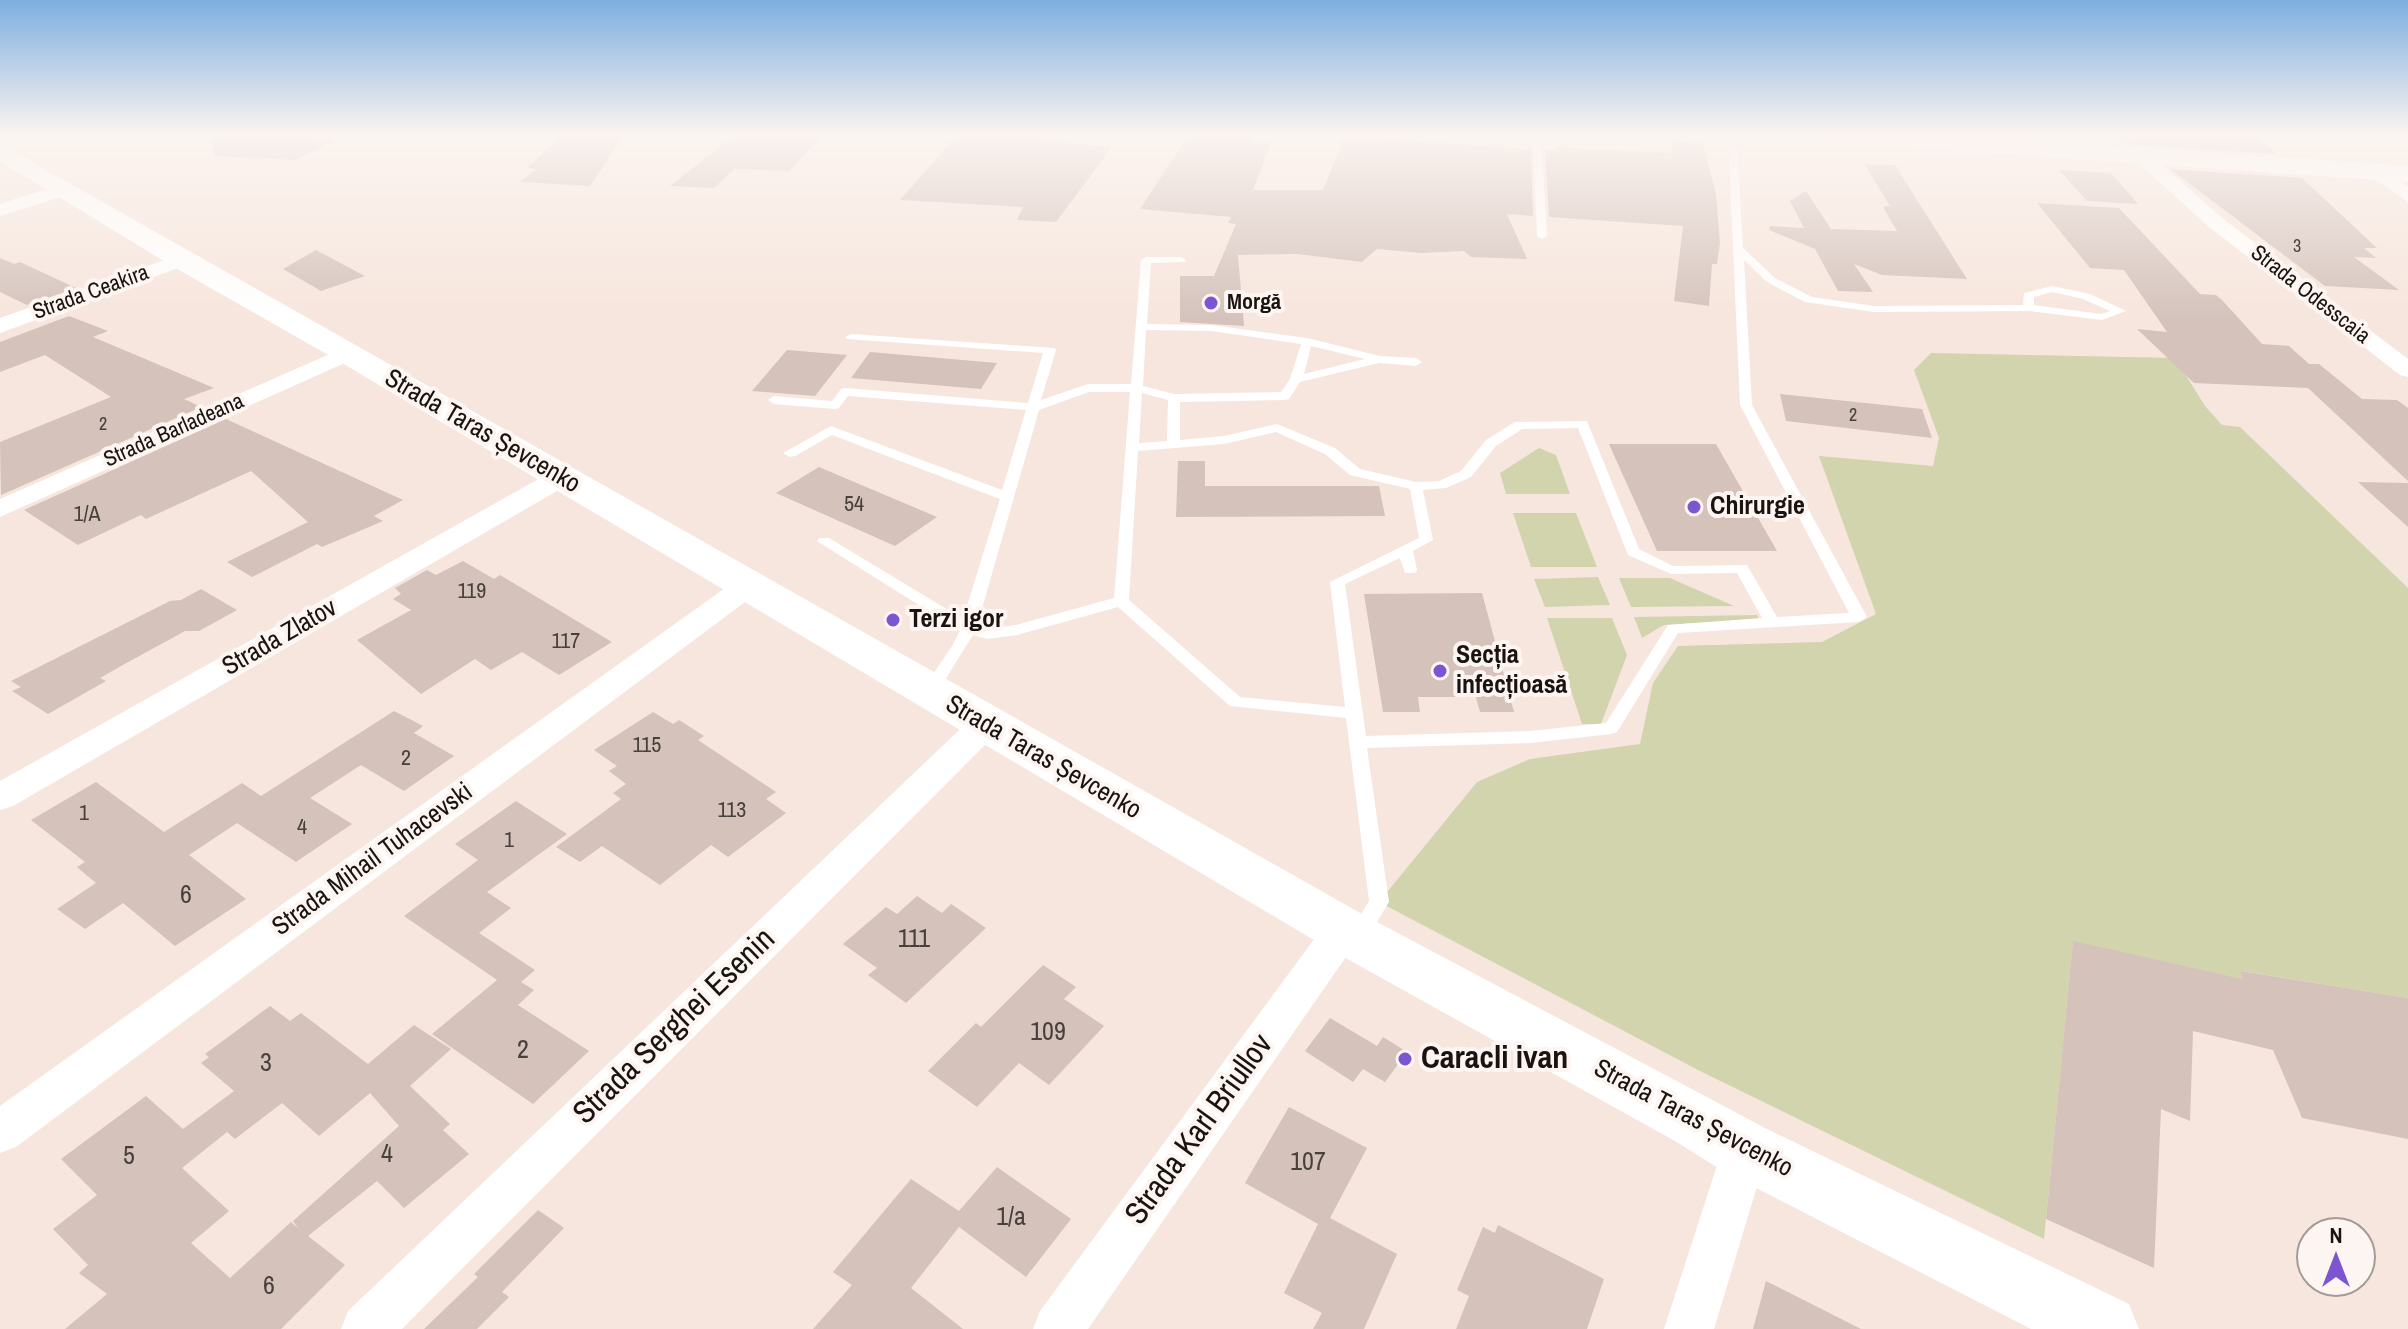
<!DOCTYPE html>
<meta charset="utf-8">
<style>
body{margin:0}
#map{position:relative;width:2408px;height:1329px;overflow:hidden;background:#f7e6dd;font-family:"Archivo Narrow",sans-serif}
canvas{display:block}
.north{position:absolute;left:2296px;top:1217px;width:80px;height:80px;box-sizing:border-box;background:#fdf5f2;border:2px solid #a29b98;border-radius:50%;rotate:0deg;font-size:22px;font-weight:700;line-height:32px;text-align:center;color:#1a1411}
.north::after{content:'';display:block;margin:auto;width:28px;height:36px;background:#7b56d0;clip-path:polygon(50% 0,100% 100%,50% 72%,0 100%)}
</style>
<div id="map">
<canvas width="2408" height="1329"></canvas>
<div class="north">N</div>
</div>
<script>
const context = document.querySelector('canvas').getContext('2d');
context.lineJoin = 'round';
function fillPath(path, color) { context.fillStyle = color; context.fill(path, 'evenodd'); }
const toPath = rows => new Path2D(rows.map(r => 'M' + r).join(''));
function trace(path, color, width, dash) { context.strokeStyle = color; context.lineWidth = width; context.lineCap = dash ? 'butt' : 'round'; context.setLineDash(dash || []); context.stroke(path); }
function drawText(font, color, halo, rows, align = 'center') {
  context.font = font + ' "Archivo Narrow",sans-serif'; context.lineWidth = 8; context.setLineDash([]); context.textBaseline = 'middle'; context.strokeStyle = halo; context.fillStyle = color; for (const [text, x, y, turn = 0] of rows) {
    context.save(); context.translate(x, y); context.rotate((+turn || 0) * Math.PI / 180); context.textAlign = isNaN(turn) ? turn : align; if (halo) context.strokeText(text, 0, 0); context.fillText(text, 0, 0); context.restore();
  }
}
const green = toPath([
 [1931,353,2175,358,2205,406,2222,425,2240,427,2408,588,2408,998,2242,971,2243,979,2073,942,2044,1239,1700,1071,1379,902,1477,782,1530,759,1640,744,1653,683,1678,646,1822,642,1876,614,1819,456,1933,466,1939,438,1914,370],
 [1539,448,1556,455,1570,494,1506,494,1500,473],
 [1513,513,1576,513,1597,567,1531,567],
 [1598,577,1610,605,1545,607,1534,579],
 [1619,578,1670,578,1734,606,1631,607],
 [1757,615,1759,619,1664,625,1642,638,1634,617],
 [1547,618,1612,618,1627,655,1601,724,1582,724]
]);
const building = toPath([
 [213,134,288,134,337,140,295,160,213,156],
 [563,134,625,134,590,186,519,182,537,169,527,168],
 [736,134,824,134,789,171,734,169,714,188,670,186],
 [958,134,1060,137,1055,142,1112,147,1056,222,1017,220,1023,207,900,200],
 [1194,134,1253,134,1250,142,1271,143,1253,190,1323,190,1344,137,1531,149,1533,216,1507,214,1527,259,1471,257,1464,251,1421,253,1377,249,1362,262,1297,254,1238,255,1244,326,1180,322,1180,276,1214,276,1236,224,1228,223,1231,217,1140,209,1184,142,1189,143],
 [2117,134,2254,134,2277,154,2132,145],
 [1671,141,1703,143,1716,194,1720,243,1717,264,1712,264,1709,306,1674,301,1683,226,1549,217,1545,150,1556,151,1556,147,1673,153],
 [1864,164,1895,165,1967,279,1882,275,1854,264,1873,292,1838,291,1815,249,1769,230,1770,226,1804,228,1790,201,1806,191,1831,229,1897,231,1884,209,1884,206,1890,206],
 [2170,169,2302,178,2377,248,2364,248,2376,258,2354,257,2399,290,2325,286],
 [2059,170,2111,173,2138,204,2087,201],
 [2037,203,2119,208,2200,294,2216,295,2222,300,2262,344,2289,346,2309,364,2319,364,2362,399,2397,400,2408,408,2408,481,2308,388,2194,383,2137,329,2167,332,2124,270,2090,268],
 [316,250,365,276,321,291,283,269],
 [0,258,14,264,20,262,76,288,27,305,0,292],
 [69,316,108,331,93,337,214,388,184,399,201,407,1,495,0,442,111,397,45,355,0,372,0,342],
 [787,350,847,355,815,396,752,391],
 [870,352,997,363,981,389,851,378],
 [1780,394,1922,409,1932,438,1786,421],
 [226,419,403,500,374,516,383,521,322,547,317,544,252,577,227,562,308,522,251,471,146,519,141,515,78,545,24,510],
 [1609,444,1716,444,1777,551,1657,551],
 [1178,461,1205,461,1205,486,1379,486,1385,516,1176,517],
 [819,467,937,517,895,546,776,493],
 [2358,482,2408,483,2408,527],
 [463,561,494,579,500,575,612,642,559,675,522,652,491,670,475,659,421,694,357,640,411,610,393,599,401,594,395,588,427,570,436,575],
 [201,589,237,610,199,631,185,631,121,666,100,678,106,681,48,714,12,691,21,687,11,681,170,601,181,600],
 [1482,593,1514,712,1480,712,1476,697,1418,697,1420,712,1383,712,1364,594],
 [394,711,423,726,414,733,454,756,404,791,361,765,310,798,352,824,296,862,237,823,189,855,246,899,175,946,123,903,85,929,57,909,96,883,77,867,85,862,31,820,96,782,164,832,242,783,261,796],
 [653,712,673,724,679,720,704,736,698,740,776,792,766,799,786,813,728,857,711,845,660,885,602,846,580,862,556,847,621,799,613,793,626,784,609,771,617,766,594,750],
 [516,801,567,834,487,892,511,908,479,933,535,970,521,982,534,990,518,1005,589,1051,533,1104,432,1034,497,980,404,916,478,860,455,844],
 [917,896,942,913,951,904,986,928,906,1003,868,975,877,968,843,944,886,907,897,914],
 [2073,941,2243,979,2241,971,2408,998,2408,1139,2302,1118,2273,1050,2193,1031,2190,1121,2161,1109,2154,1268,2046,1219],
 [1043,965,1076,987,1064,999,1104,1026,1049,1085,1019,1063,977,1107,928,1071,976,1023,981,1027],
 [270,1006,290,1021,301,1013,368,1064,414,1025,451,1049,410,1086,450,1124,443,1130,469,1154,404,1208,377,1181,308,1236,345,1265,281,1329,65,1329,107,1294,79,1273,88,1265,53,1229,97,1195,61,1159,146,1096,183,1129,234,1091,201,1063,209,1057,205,1054],
 [370,1093,399,1126,293,1221,298,1228,291,1222,230,1278,191,1243,229,1211,182,1168,227,1132,235,1139,282,1103,319,1136],
 [1330,1018,1377,1046,1383,1037,1407,1052,1385,1082,1363,1069,1353,1082,1305,1051],
 [1289,1107,1367,1148,1330,1218,1397,1254,1364,1329,1313,1329,1322,1313,1284,1293,1318,1224,1245,1183],
 [997,1167,1071,1219,1026,1277,959,1227,911,1288,963,1329,813,1329,852,1285,833,1272,911,1179,959,1211],
 [538,1210,564,1228,502,1292,509,1297,477,1329,424,1329,478,1277,474,1274],
 [1498,1225,1604,1279,1587,1329,1456,1329,1469,1296,1457,1290,1483,1227,1495,1233],
 [1766,1281,1861,1329,1753,1329]
]);
const lane = toPath([
 [1533,134,1541,134,1547,236,1542,239,1537,236,1533,134],
 [1728,134,1736,134,1743,248,1775,278,1812,297,1874,306,2023,305,2024,293,2052,286,2090,294,2126,311,2102,320,2029,311,1874,312,1805,302,1767,282,1744,260,1752,405,1867,617,1859,622,1678,633,1617,732,1611,734,1530,743,1367,748,1389,902,1366,940,1359,942,1352,940,1349,934,1369,901,1346,718,1230,706,1118,607,1017,635,987,639,973,635,935,696,923,696,921,692,952,646,960,631,817,541,819,538,829,538,963,619,1000,499,832,435,795,456,790,457,783,453,831,426,1002,490,1026,410,848,396,839,408,835,409,774,404,768,400,774,396,832,401,841,389,845,388,1028,403,1043,353,847,339,845,337,851,334,1054,348,1056,350,1041,400,1088,384,1131,384,1141,260,1146,257,1181,257,1186,260,1185,262,1151,263,1147,324,1211,325,1307,338,1380,356,1416,358,1422,362,1416,366,1379,363,1300,382,1289,399,1285,400,1180,402,1180,440,1224,436,1277,424,1335,448,1360,469,1416,482,1439,481,1461,471,1486,440,1515,422,1587,421,1639,549,1673,566,1747,565,1777,617,1849,613,1740,405,1728,134],
 [2052,292,2083,299,2110,311,2101,314,2034,305,2034,297,2052,292],
 [1146,330,1211,331,1301,344,1290,379,1281,392,1174,394,1143,386,1146,330],
 [1311,346,1365,359,1304,374,1311,346],
 [1089,392,1130,392,1114,598,1016,625,987,629,977,626,1039,410,1089,392],
 [1142,393,1168,400,1167,441,1139,443,1142,393],
 [1578,428,1628,555,1671,574,1737,573,1762,618,1668,625,1606,723,1530,731,1366,736,1345,584,1400,558,1405,573,1415,573,1417,570,1413,551,1433,540,1423,490,1446,488,1471,477,1496,446,1522,429,1578,428],
 [1276,432,1325,454,1350,475,1410,489,1419,538,1330,582,1345,707,1240,697,1129,600,1138,451,1224,444,1276,432]
]);
const street = toPath([
 [2140,150,2146,151,2222,218,2408,359,2408,377,2400,375,2208,226,2134,159,2131,155,2134,151,2140,150],
 [2375,166,2408,187,2408,202,2369,175,2366,171,2369,167,2375,166],
 [63,184,70,186,72,190,70,194,0,216,0,204,63,184],
 [182,254,192,260,189,264,0,333,0,318,182,254],
 [348,346,356,348,360,353,356,358,0,517,0,499,348,346],
 [560,470,569,472,573,478,569,484,13,806,0,810,0,781,551,472,560,470],
 [746,578,757,581,761,587,757,593,16,1147,0,1153,0,1106,735,581,746,578],
 [985,713,997,717,1002,725,997,733,402,1329,341,1329,348,1311,973,717,985,713],
 [1343,914,1357,919,1363,930,1357,941,1088,1329,1033,1329,1040,1311,1329,919,1343,914],
 [1745,1129,1761,1135,1768,1150,1714,1329,1664,1329,1722,1150,1729,1135,1745,1129]
]);
const secondary = toPath([
 [1805,134,1926,134,2408,166,2408,182,1817,141,1809,139,1805,134],
 [0,144,1362,914,1767,1129,2129,1304,2139,1329,2031,1329,1723,1171,1675,1141,1324,946,337,360,172,266,0,161,0,144]
]);
const markers = [
 [1211,303,8,"#7b56d0"],
 [1694,507,8,"#7b56d0"],
 [893,620,8,"#7b56d0"],
 [1440,671,8,"#7b56d0"],
 [1405,1059,8,"#7b56d0"]
];
const farNumbernames = [
 ["3",2297,247],
 ["2",1853,416],
 ["2",103,425]
];
const farStreetnames = [
 ["Strada Ceakira",91,293,-20],
 ["Strada Odesscaia",2310,295,38],
 ["Strada Barladeana",174,431,-24]
];
const farPoinames = [
 ["Morgă",1227,303]
];
const numberNames = [
 ["54",854,505],
 ["1/A",87,515],
 ["119",472,592],
 ["117",566,642],
 ["115",647,746],
 ["2",406,759],
 ["113",732,811],
 ["1",84,814],
 ["4",302,828],
 ["1",509,841]
];
const streetNames = [
 ["Strada Taras Șevcenko",482,432,30],
 ["Strada Zlatov",280,638,-30],
 ["Strada Taras Șevcenko",1043,758,30],
 ["Strada Mihail Tuhacevski",373,860,-36],
 ["Strada Taras Șevcenko",1693,1119,28]
];
const poiNames = [
 ["Chirurgie",1710,507],
 ["Terzi igor",909,620],
 ["Secția",1456,656],
 ["infecțioasă",1456,686]
];
const nearNumbernames = [
 ["6",186,896],
 ["111",914,940],
 ["109",1048,1033],
 ["2",523,1051],
 ["3",266,1064],
 ["4",387,1155],
 ["5",129,1157],
 ["107",1308,1163],
 ["1/a",1011,1218],
 ["6",269,1287]
];
const nearStreetnames = [
 ["Strada Serghei Esenin",675,1027,-44],
 ["Strada Karl Briullov",1200,1130,-54]
];
const nearPoinames = [
 ["Caracli ivan",1421,1059]
];
fillPath(green, '#d1d4ad');
fillPath(building, '#d4c2bb');
fillPath(lane, '#fff');
fillPath(street, '#fff');
fillPath(secondary, '#fff');
const sky = context.createLinearGradient(0, 0, 0, 320);
sky.addColorStop(0, '#7eafe0');
sky.addColorStop(0.42, '#fbf4f0');
sky.addColorStop(1, '#fbf4f000');
context.fillStyle = sky;
context.fillRect(0, 0, 2408, 320);
for (const [x, y, r, color] of markers) { const dot = new Path2D(); dot.arc(x, y, r, 0, 2 * Math.PI); context.fillStyle = color; context.fill(dot); trace(dot, '#fdf5f2', 3); }
drawText('18px', '#48403c', null, farNumbernames);
drawText('22px', '#1a1411', '#fdf5f2', farStreetnames);
drawText('bold 22px', '#1a1411', '#fdf5f2', farPoinames, 'left');
drawText('22px', '#48403c', null, numberNames);
drawText('26px', '#1a1411', '#fdf5f2', streetNames);
drawText('bold 26px', '#1a1411', '#fdf5f2', poiNames, 'left');
drawText('26px', '#48403c', null, nearNumbernames);
drawText('32px', '#1a1411', '#fdf5f2', nearStreetnames);
drawText('bold 32px', '#1a1411', '#fdf5f2', nearPoinames, 'left');
</script>
